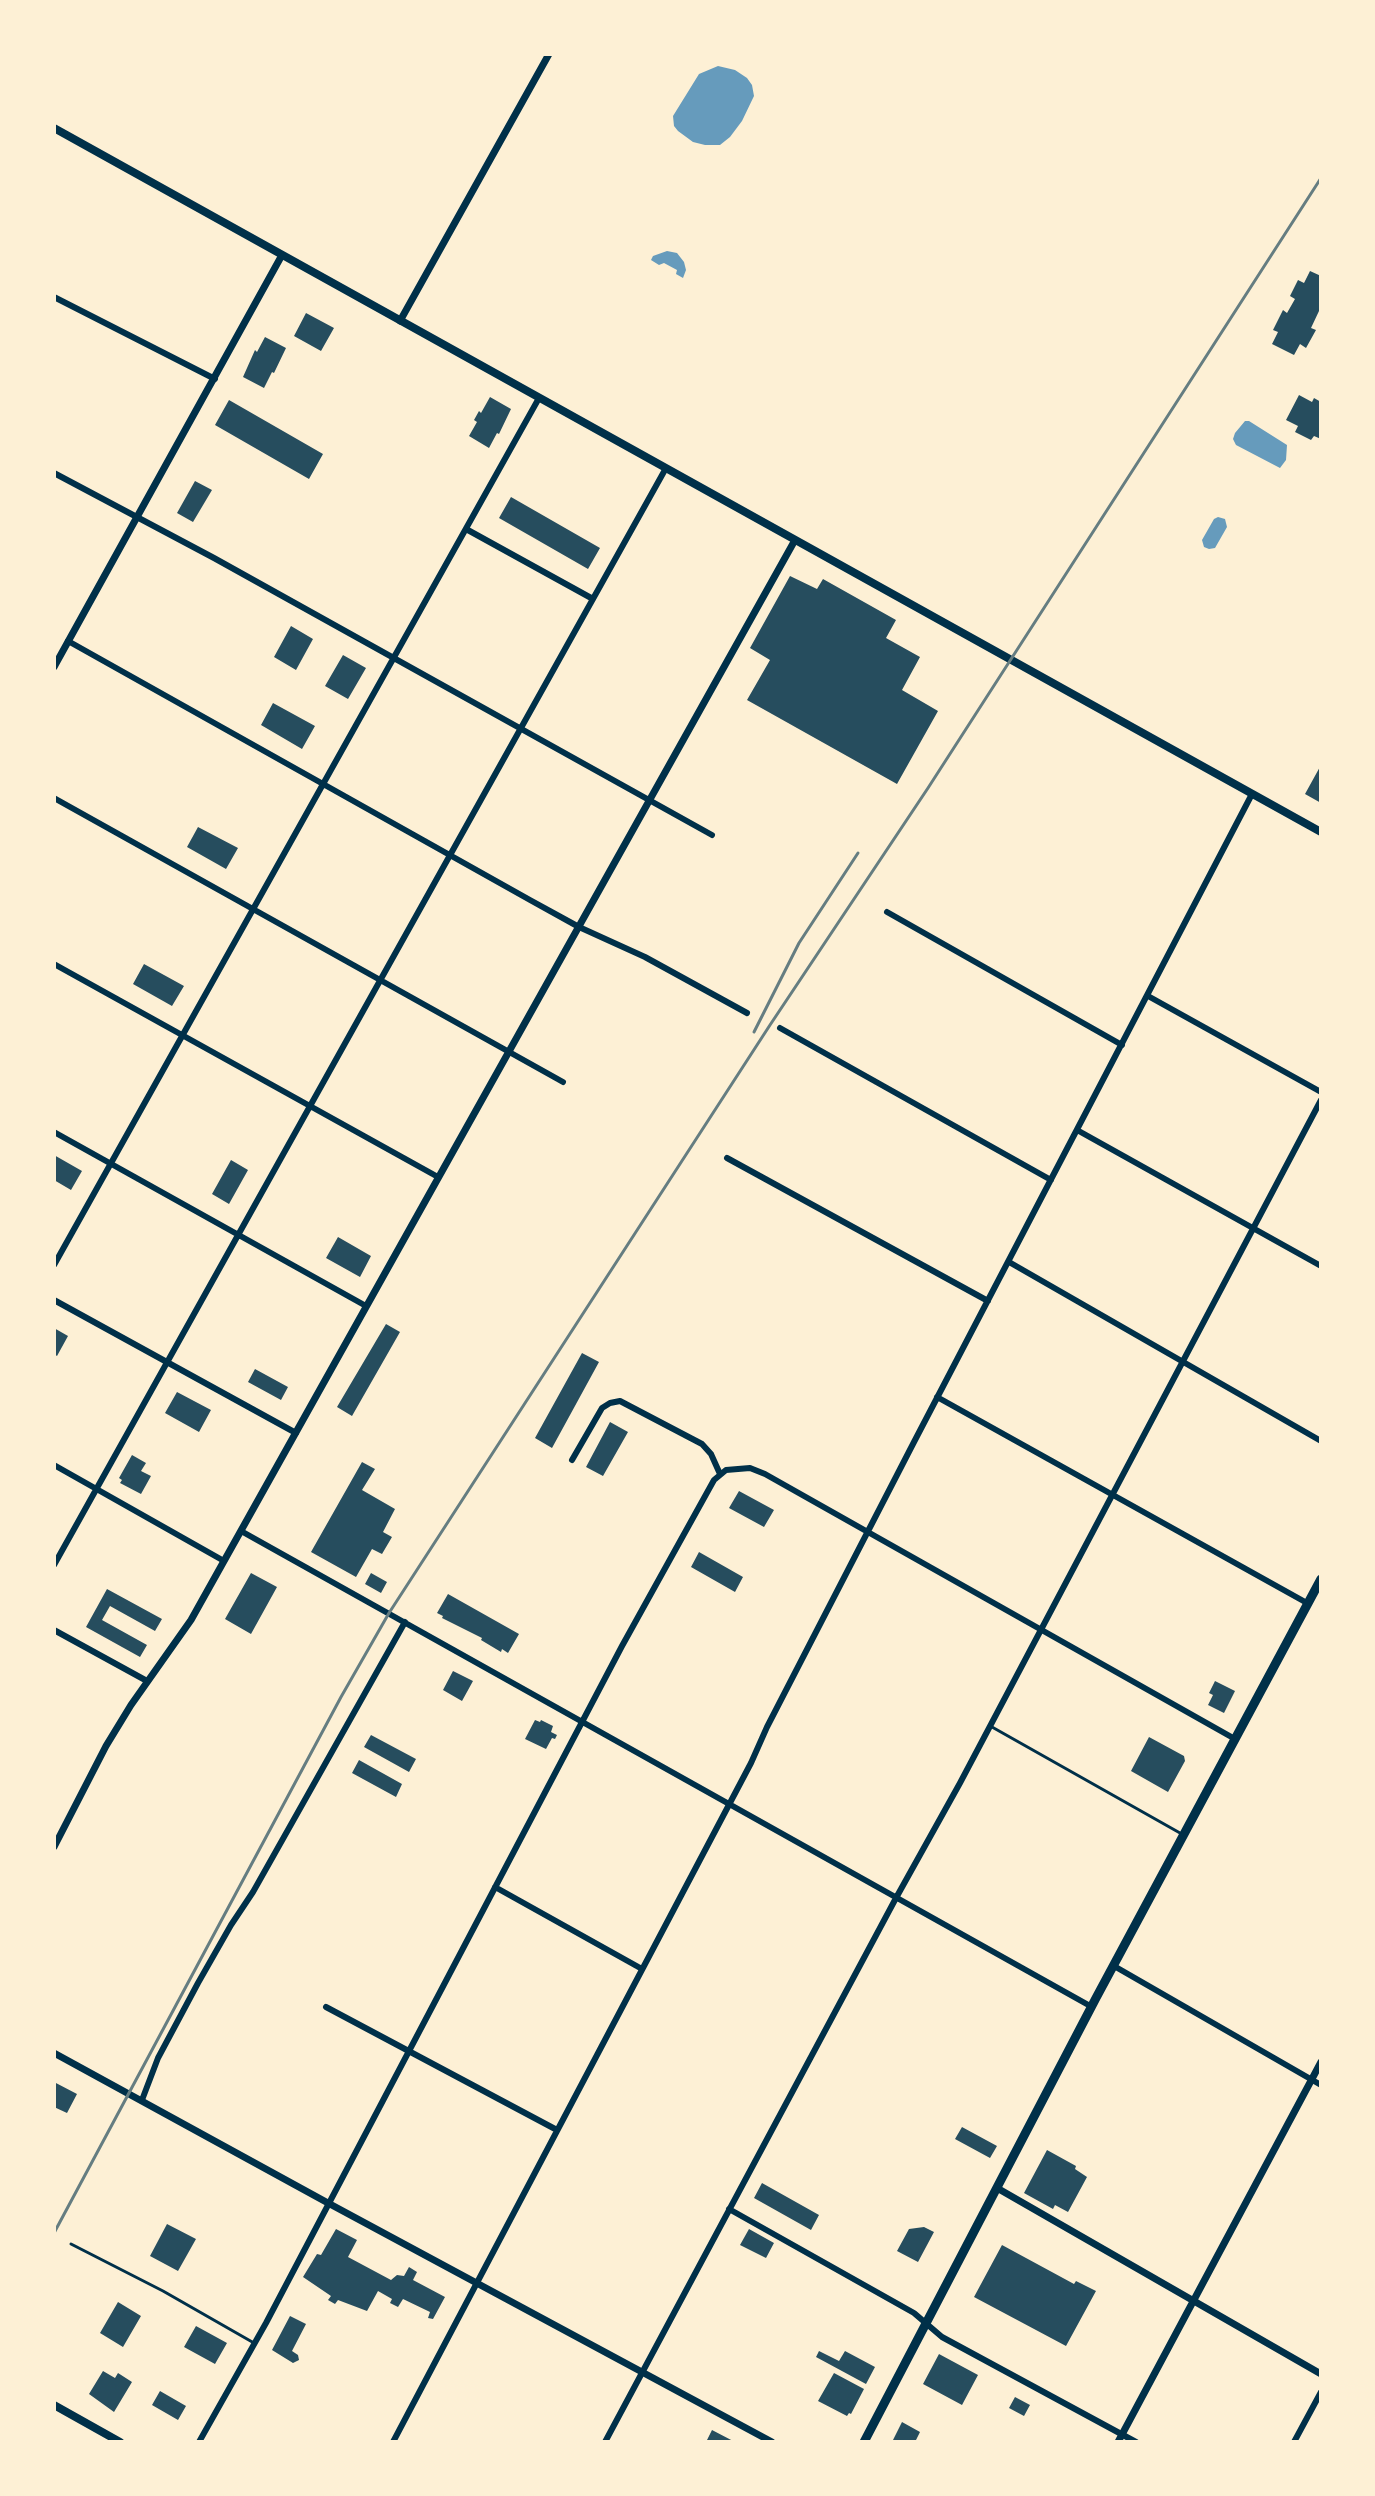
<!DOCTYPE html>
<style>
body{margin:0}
#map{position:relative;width:1375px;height:2496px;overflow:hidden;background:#fdf0d5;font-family:Barlow,sans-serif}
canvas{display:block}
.frame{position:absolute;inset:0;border:56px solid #fdf0d5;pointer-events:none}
</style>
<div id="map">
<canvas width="1375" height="2496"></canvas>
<div class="frame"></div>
</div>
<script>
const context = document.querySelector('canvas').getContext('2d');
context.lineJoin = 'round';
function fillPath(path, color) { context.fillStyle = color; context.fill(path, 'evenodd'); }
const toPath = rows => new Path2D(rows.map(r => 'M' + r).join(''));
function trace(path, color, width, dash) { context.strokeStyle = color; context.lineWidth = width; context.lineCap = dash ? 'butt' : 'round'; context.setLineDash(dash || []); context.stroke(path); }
const water = toPath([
 [718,66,735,70,747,78,752,85,754,96,742,121,730,137,720,145,705,145,693,142,678,131,674,126,673,116,699,74],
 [667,251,677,253,684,262,686,270,683,278,676,274,677,270,664,263,659,265,651,260,653,256],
 [1245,421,1249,421,1287,445,1286,460,1280,468,1236,445,1233,439,1235,433],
 [1218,517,1225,519,1227,527,1215,548,1209,549,1204,547,1202,540,1214,519]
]);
const building = toPath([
 [1310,271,1321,276,1321,312,1319,311,1311,328,1316,330,1306,348,1300,344,1294,355,1272,344,1278,332,1273,330,1283,310,1287,313,1295,299,1290,296,1298,280,1304,283],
 [306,313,334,328,321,351,294,336],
 [265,337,286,348,274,373,272,372,264,388,243,377,255,350,257,352],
 [1299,395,1312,402,1314,398,1321,402,1321,439,1314,436,1311,440,1295,432,1298,426,1286,420],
 [490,397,511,409,499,434,497,433,489,448,469,436,477,422,474,420,479,411,481,413],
 [229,400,323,454,309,479,215,425],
 [195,481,212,490,193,522,177,513],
 [511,497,600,548,588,569,499,518],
 [790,576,817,589,823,579,896,620,886,638,920,657,902,690,938,711,897,784,747,700,770,660,750,648],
 [291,626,313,639,296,670,274,657],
 [343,655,366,668,348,699,325,686],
 [273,703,315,726,302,749,261,725],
 [1321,765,1321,803,1305,794],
 [198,827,238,848,226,869,187,847],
 [144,964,184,986,172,1006,133,984],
 [54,1155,82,1171,71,1190,54,1180],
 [231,1160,248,1170,229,1204,212,1194],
 [338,1237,371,1256,360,1277,326,1258],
 [386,1324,400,1332,352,1416,337,1407],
 [54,1328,68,1336,57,1356,54,1354],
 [582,1353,599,1362,552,1448,535,1438],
 [255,1369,288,1387,281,1400,248,1382],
 [177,1392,211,1410,199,1432,165,1413],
 [610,1422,628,1432,603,1476,586,1467],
 [132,1455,146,1463,141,1471,151,1476,141,1494,120,1483,122,1480,119,1478],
 [362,1462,375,1469,362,1490,395,1509,383,1532,392,1537,382,1554,372,1549,356,1577,311,1552],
 [739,1491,774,1510,764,1527,729,1508],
 [699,1552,743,1577,735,1592,691,1567],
 [251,1573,277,1587,251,1634,225,1619],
 [371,1573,387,1582,381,1593,365,1584],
 [107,1589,162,1619,155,1631,110,1606,102,1620,147,1645,140,1657,86,1627],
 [448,1594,519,1634,508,1653,502,1649,501,1652,481,1640,482,1638,442,1618,443,1616,437,1613],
 [453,1671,473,1681,462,1701,443,1690],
 [1215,1681,1235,1691,1224,1713,1208,1705,1213,1695,1209,1693],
 [535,1720,540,1722,541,1720,553,1726,551,1732,557,1735,555,1739,552,1738,546,1749,525,1739],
 [371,1735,416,1759,409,1772,364,1747],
 [1149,1737,1184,1756,1185,1761,1168,1792,1131,1771],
 [359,1760,402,1784,396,1797,352,1773],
 [54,2082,77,2094,67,2113,54,2107],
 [962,2127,997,2146,990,2158,955,2139],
 [1047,2150,1076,2166,1075,2169,1087,2177,1068,2212,1055,2205,1053,2209,1024,2193],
 [762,2183,819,2215,811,2230,754,2198],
 [167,2224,196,2239,178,2271,150,2256],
 [924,2227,934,2232,918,2262,897,2251,909,2229],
 [336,2229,357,2240,348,2257,391,2280,397,2275,404,2276,409,2267,417,2272,413,2280,445,2297,433,2319,428,2318,430,2312,403,2299,398,2307,390,2303,392,2299,378,2291,367,2311,338,2300,335,2304,328,2300,331,2296,303,2277,317,2254,321,2255],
 [749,2229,774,2243,766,2258,740,2245],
 [1002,2245,1074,2284,1076,2281,1096,2291,1066,2346,974,2297],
 [118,2302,141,2316,123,2347,100,2333],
 [290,2316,306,2324,292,2351,298,2355,299,2360,293,2363,272,2350],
 [196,2326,227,2343,215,2364,184,2347],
 [819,2351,839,2361,845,2351,875,2367,866,2384,816,2357],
 [939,2354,978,2375,962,2405,923,2384],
 [103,2371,115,2378,118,2373,132,2382,114,2412,89,2394],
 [834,2373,864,2389,851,2414,849,2413,847,2416,818,2401],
 [160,2391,186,2406,178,2420,152,2405],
 [1015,2397,1030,2405,1024,2416,1009,2408],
 [902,2422,920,2432,915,2442,892,2442],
 [712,2430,735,2442,706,2442]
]);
const service = toPath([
 [992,1727,1180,1833],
 [71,2244,163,2291,254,2343]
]);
const minor = toPath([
 [54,297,215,379],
 [54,473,214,558,712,835],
 [466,529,593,599],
 [68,641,530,900,579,927,645,957,747,1013],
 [54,798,563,1082],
 [887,912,1122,1045],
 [54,964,438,1177],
 [1148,996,1321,1092],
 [780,1028,1051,1180],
 [1077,1130,1321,1266],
 [54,1132,366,1306],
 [727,1158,988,1301],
 [1009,1262,1321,1441],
 [54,1265,539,398],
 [54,1300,296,1433],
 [937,1397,1307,1603],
 [572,1460,602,1408,610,1403,620,1401,702,1444,711,1454,720,1474],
 [54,1465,224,1561],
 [241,1531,1092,2007],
 [54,1565,666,468],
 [54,1630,147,1681],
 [495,1887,642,1969],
 [1114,1966,1321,2085],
 [326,2007,557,2130],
 [142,2100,158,2058,198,1983,231,1925,253,1892,405,1622],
 [729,2209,914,2313,942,2337,1136,2442],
 [199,2442,266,2323,622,1646,714,1480,726,1470,750,1468,765,1474,1235,1739],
 [393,2442,751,1763,767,1727,914,1442,1252,794],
 [605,2442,896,1898,960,1783,1321,1100],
 [1294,2442,1321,2392]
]);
const tertiary = toPath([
 [400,321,549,54],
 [54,667,282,255],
 [54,1847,106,1746,131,1705,191,1620,795,540],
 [54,2053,328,2203,772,2442],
 [997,2188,1321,2374],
 [1118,2442,1321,2062]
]);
const secondary = toPath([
 [54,128,1321,832],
 [54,2405,120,2442]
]);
const primary = toPath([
 [864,2442,1096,1998,1321,1579]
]);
const rail = toPath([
 [754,1032,799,943,858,853],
 [54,2233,341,1697,389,1613,770,1025,928,788,1321,178]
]);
fillPath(water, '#669bbc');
fillPath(building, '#264d5e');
trace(service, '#003049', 3);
trace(minor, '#003049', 6);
trace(tertiary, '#003049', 7);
trace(secondary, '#003049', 8);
trace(primary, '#003049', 9);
trace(rail, '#657d81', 3);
</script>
